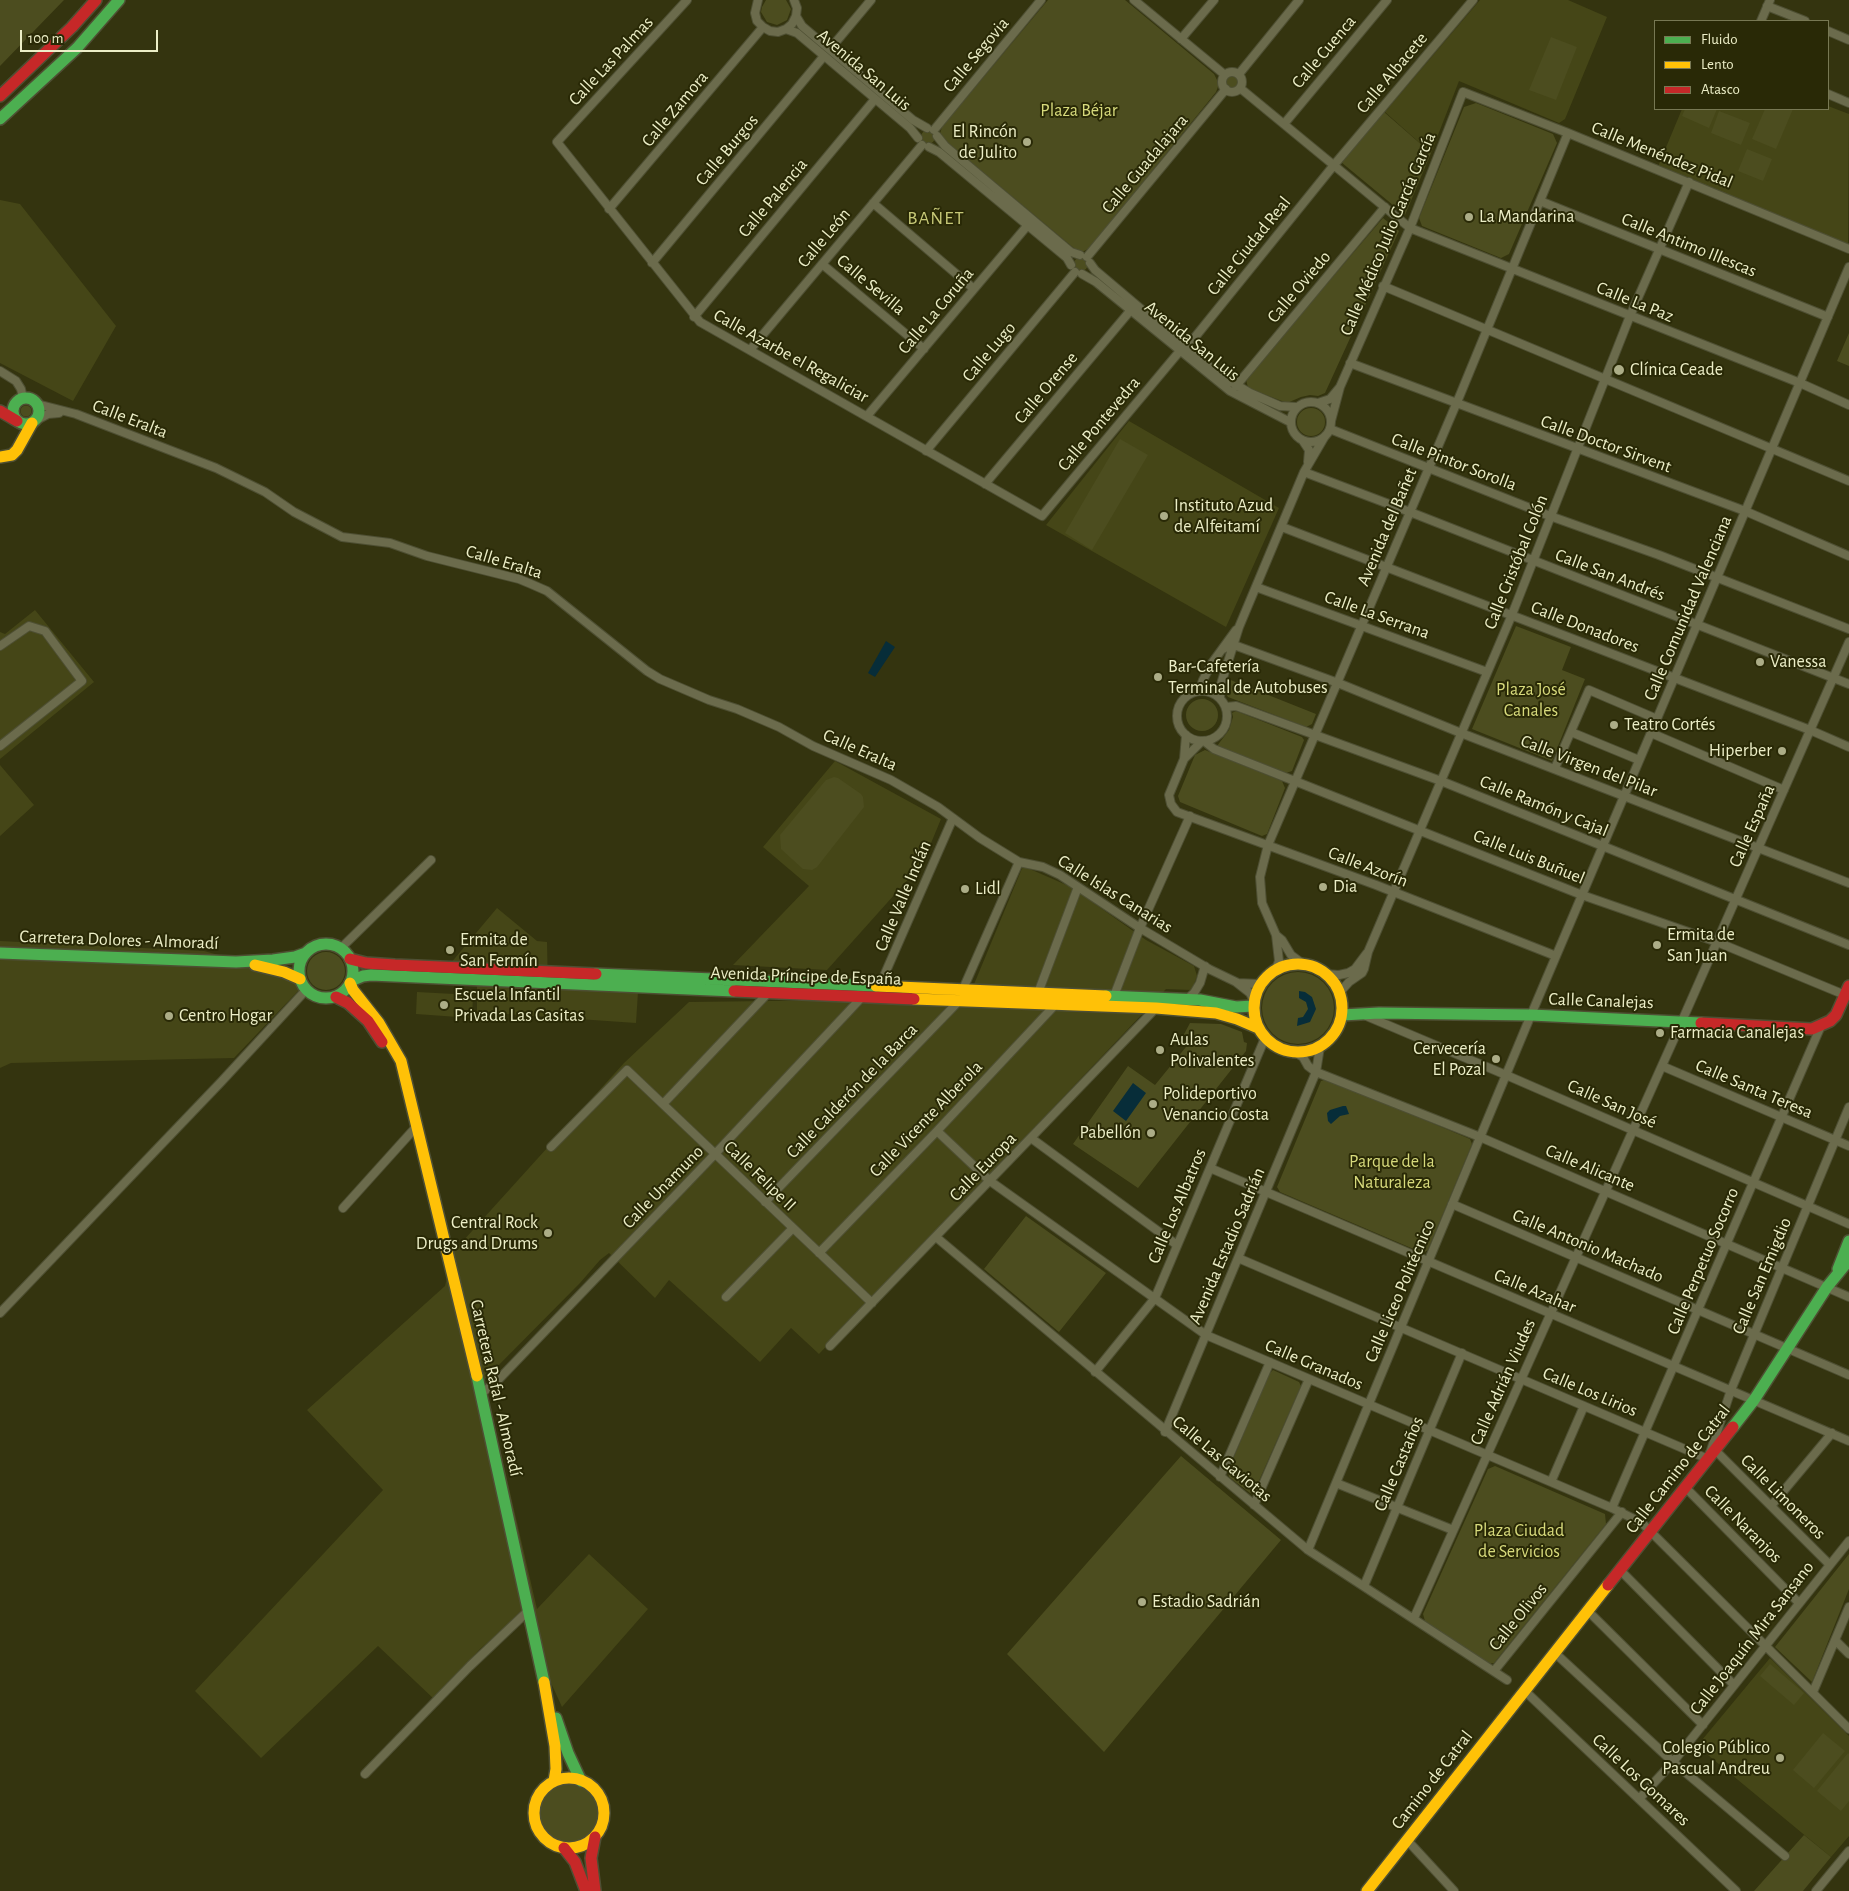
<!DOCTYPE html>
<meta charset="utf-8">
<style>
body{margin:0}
#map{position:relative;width:1849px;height:1891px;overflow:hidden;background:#34340f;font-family:"Alegreya Sans",sans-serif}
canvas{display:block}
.legend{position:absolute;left:1654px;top:20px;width:175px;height:90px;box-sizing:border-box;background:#292906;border:1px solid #777853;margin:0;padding:6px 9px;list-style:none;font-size:15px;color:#eceec7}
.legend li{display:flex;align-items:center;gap:10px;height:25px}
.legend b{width:25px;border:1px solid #777853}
.scale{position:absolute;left:20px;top:30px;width:138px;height:22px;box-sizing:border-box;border:2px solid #eceec7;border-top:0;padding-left:6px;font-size:15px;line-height:18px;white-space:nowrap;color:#eceec7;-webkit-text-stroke:4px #292906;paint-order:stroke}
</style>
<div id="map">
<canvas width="1849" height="1891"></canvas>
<ul class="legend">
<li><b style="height:6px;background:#4caf50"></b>Fluido</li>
<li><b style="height:6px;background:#ffc107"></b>Lento</li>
<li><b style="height:6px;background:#c62828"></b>Atasco</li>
</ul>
<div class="scale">100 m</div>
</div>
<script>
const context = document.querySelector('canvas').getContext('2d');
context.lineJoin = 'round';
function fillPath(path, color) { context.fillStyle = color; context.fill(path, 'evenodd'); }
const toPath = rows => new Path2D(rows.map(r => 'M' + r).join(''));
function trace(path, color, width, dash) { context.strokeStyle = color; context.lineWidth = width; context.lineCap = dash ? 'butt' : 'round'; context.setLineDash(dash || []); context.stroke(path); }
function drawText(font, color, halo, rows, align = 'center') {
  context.font = font + ' "Alegreya Sans",sans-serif'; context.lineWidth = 4; context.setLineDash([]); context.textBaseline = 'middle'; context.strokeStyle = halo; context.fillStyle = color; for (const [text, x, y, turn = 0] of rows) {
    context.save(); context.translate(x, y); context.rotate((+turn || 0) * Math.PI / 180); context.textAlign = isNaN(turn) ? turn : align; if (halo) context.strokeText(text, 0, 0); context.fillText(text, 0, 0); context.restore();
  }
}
const built = toPath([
 [1480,0,1568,0,1607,17,1565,119,1559,123,1459,81,1431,153,1385,112],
 [1828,106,1849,114,1848,244,1657,169,1682,109,1828,109],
 [0,200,20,204,116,326,73,401,0,363],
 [1129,421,1279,508,1226,627,1046,525],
 [35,610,94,682,0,759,0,632,5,634],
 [835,761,941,819,917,877,912,875,827,970,733,965,809,886,763,847],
 [0,765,34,805,0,836],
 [1023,866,1071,887,1146,940,1194,966,1197,976,1192,990,1166,989,819,1354,791,1328,760,1362,669,1280,655,1298,609,1253,600,1260,580,1283,484,1380,537,1609,589,1554,648,1609,562,1707,520,1615,480,1649,435,1700,378,1646,261,1758,195,1691,383,1490,307,1410,445,1286,453,1252,624,1063,689,1002,850,1000,965,1006],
 [497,908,537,941,547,942,548,988,638,992,636,1023,477,1012,477,985,450,964],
 [0,941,204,951,252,964,292,981,301,988,234,1058,11,1063,0,1068],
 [417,992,473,995,472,1018,416,1014],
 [1770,1658,1849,1736,1849,1836,1831,1857,1697,1746]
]);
const green = toPath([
 [0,0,64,0,0,66],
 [766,0,786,0,791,9,787,20,777,25,767,22,761,12,762,7],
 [1048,0,1125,0,1214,74,1219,84,1216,92,1090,248,1082,252,1075,249,947,142,940,134,942,127],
 [1551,37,1577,47,1556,100,1529,90],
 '1225 82a7 7 0 1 1 14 0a7 7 0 1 1-14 0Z',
 [1476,103,1553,134,1557,143,1509,254,1501,258,1422,226,1419,218,1464,107],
 [1685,109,1717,109,1709,128,1682,116],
 [1765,109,1793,109,1776,149,1752,139],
 [1719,111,1750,123,1741,145,1711,133],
 [1384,112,1431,153,1405,215,1341,162],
 '921 137a7 7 0 1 1 14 0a7 7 0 1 1-14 0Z',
 [1747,149,1772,159,1763,181,1738,171],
 [1383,218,1399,231,1325,393,1318,396,1310,395,1301,397,1287,403,1248,388,1246,379],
 '1074 264a7 7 0 1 1 14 0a7 7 0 1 1-14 0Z',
 [1849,333,1849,366,1837,361],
 '20.5 411a5.5 5.5 0 1 1 11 0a5.5 5.5 0 1 1-11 0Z',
 '1297 422a14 14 0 1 1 28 0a14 14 0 1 1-28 0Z',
 [1120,439,1148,455,1092,550,1065,533],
 [1516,626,1571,647,1562,670,1585,679,1552,761,1472,729],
 [1228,679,1316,714,1312,724,1306,727,1228,697,1224,689],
 '1186 715a16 16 0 1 1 32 0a16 16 0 1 1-32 0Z',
 [1236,711,1302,737,1304,740,1292,771,1286,773,1217,746,1229,730,1233,717,1232,713],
 [1205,750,1282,781,1285,788,1267,834,1262,836,1180,802,1178,796,1195,755],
 [834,777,838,778,861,794,863,797,864,807,817,867,812,870,803,869,781,849,780,835,826,780],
 '307 971a19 19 0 1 1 38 0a19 19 0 1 1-38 0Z',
 '1262 1008a36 36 0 1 1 72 0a36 36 0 1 1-72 0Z',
 [1190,1023,1221,1024,1242,1032,1244,1042,1247,1043,1246,1051,1138,1188,1073,1144,1128,1066,1155,1085,1190,1042,1182,1038],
 [1327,1079,1470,1139,1472,1144,1428,1250,1423,1253,1280,1192,1277,1187,1321,1081],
 [1026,1216,1106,1273,1059,1332,984,1269],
 [1273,1370,1299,1382,1301,1386,1254,1492,1250,1493,1229,1477,1228,1471,1269,1374],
 [1181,1456,1281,1540,1104,1752,1007,1654],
 [1495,1466,1605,1514,1606,1524,1494,1663,1487,1664,1425,1621,1423,1614,1488,1469],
 [1849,1554,1849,1589,1812,1682,1775,1647],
 [1770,1664,1804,1693,1794,1705,1760,1676],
 [1823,1733,1845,1751,1814,1788,1793,1770],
 [1848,1753,1849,1754,1849,1801,1841,1811,1817,1791],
 '540 1813a29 29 0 1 1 58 0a29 29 0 1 1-58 0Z',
 [1804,1835,1831,1857,1803,1891,1754,1891]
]);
const water = toPath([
 [886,641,895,647,875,677,868,673],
 [1299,991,1305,992,1312,997,1316,1009,1310,1022,1297,1026,1298,1018,1303,1017,1308,1009,1306,1002,1299,998],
 [1133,1083,1146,1093,1126,1121,1113,1111],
 [1343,1106,1346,1106,1349,1114,1340,1116,1331,1124,1328,1121,1327,1113,1330,1110]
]);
const street = toPath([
 [687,0,557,142,700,322,1042,516,1179,352],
 [758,0,755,13,757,21,763,27,770,31,778,32,786,29,792,24,796,16,797,8,794,0],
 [1134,0,1225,75],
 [1767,6,1805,21],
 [796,16,802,26,913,120,927,128],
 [1761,21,1770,0],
 [786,29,797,33,910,128,918,138],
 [1828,31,1849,40],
 [1181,39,1214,0],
 [830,49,871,0],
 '1222 82a10 10 0 1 1 20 0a10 10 0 1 1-20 0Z',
 [1239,74,1299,0],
 [1240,88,1410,228,1800,383,1849,405],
 [1828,94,1849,103],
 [1284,124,1387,0],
 [934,130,1041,0],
 [937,136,945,146,1071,252,1080,255],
 [929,147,939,152,1067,258,1071,265],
 [1540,201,1828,317],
 [873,203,974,289],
 [609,209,763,27],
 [1087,257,1226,89],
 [652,263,824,56],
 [1090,263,1095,270,1218,374,1250,393,1280,406,1296,407],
 [822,264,924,349],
 [1082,274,1096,282,1230,391,1290,422],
 [1383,286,1849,481],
 [694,317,875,99],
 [1187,347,1334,165,1473,0],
 [750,350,922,145],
 [1350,363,1745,511,1849,556],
 [0,371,16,381,21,389,23,398],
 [1236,386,1385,207],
 '1291 422a20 20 0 1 1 40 0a20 20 0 1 1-40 0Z',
 [1318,403,1330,399,1340,387],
 [37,404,76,414,216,468,265,492,294,512,342,537,390,543,427,556,519,579,531,584,547,591,647,671,660,679,709,700,737,709,779,727,813,746,891,780,938,807,980,838,1019,862,1043,867,1060,875,1140,928,1209,969,1236,982,1250,993,1254,1001],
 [867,416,1027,226],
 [35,421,48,414,59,413],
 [1331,421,1340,387,1410,228,1463,92,1568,133,1849,249],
 [1330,429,1550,516,1659,555,1849,629],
 [1303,441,1309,450,1308,462],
 [926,451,1075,272],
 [1304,472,1410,512,1849,684],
 [985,484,1130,311],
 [1282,527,1810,730,1849,747],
 [1256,587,1487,672],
 [0,646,29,626,45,631,82,681,0,746],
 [1223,649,1230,645,1234,645,1338,683,1461,733,1849,883],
 [1200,690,1203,680,1212,663,1236,630],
 '1177 716a25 25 0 1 1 50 0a25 25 0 1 1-50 0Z',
 [1220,697,1221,684,1239,627,1304,472,1325,436],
 [1226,707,1236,706,1441,781,1849,945],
 [1571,732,1639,760],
 [1651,733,1784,790],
 [1186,735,1184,759,1169,795,1171,804,1177,812,1376,885,1556,956],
 [1204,741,1214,749,1582,895,1717,942,1845,995],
 [1184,759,1202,741],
 [1555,768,1589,690,1657,719],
 [1276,935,1279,961,1276,969],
 [340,949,431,860],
 [1303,964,1291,955,1282,940,1276,935,1262,903,1260,877,1268,845,1460,395,1568,133],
 [1326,974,1339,975,1348,973,1355,969,1367,953],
 [1238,983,1260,984],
 [880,985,953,818],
 [963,989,1019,862],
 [1340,992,1349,982,1362,973,1364,969,1368,952,1511,617,1630,316,1689,182],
 [1038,993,1078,887],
 [1114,996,1140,928,1190,816],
 [1187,999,1194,993,1200,983,1205,966],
 [1364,1015,1506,1075,1849,1224],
 [1296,1053,1303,1057,1308,1066,1316,1072,1480,1137,1849,1297],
 [1662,1066,1849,1146],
 [663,1104,769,992],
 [937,1131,990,1181,1206,1335,1612,1508,1642,1523,1849,1729],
 [1031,1138,1177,1245],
 [551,1147,627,1070,872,1303],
 [1210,1168,1849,1441],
 [765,1202,960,1000],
 [1452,1204,1849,1375],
 [343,1208,416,1127],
 [936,1237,1308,1550,1507,1680],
 [819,1253,937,1131,1055,1005],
 [1238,1258,1708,1459,1731,1390,1849,1107],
 [726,1297,793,1228],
 [0,1313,221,1082,306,990],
 [830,1346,1156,1008],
 [1095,1372,1155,1298,1265,1038],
 [481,1394,499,1379,715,1154,863,996],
 [1165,1432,1316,1072,1320,1047],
 [1715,1450,1830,1565],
 [1220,1477,1270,1362],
 [1551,1482,1584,1406],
 [1336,1483,1453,1530],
 [1686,1488,1799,1603],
 [1254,1505,1309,1379],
 [1771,1506,1832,1433],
 [1612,1508,1821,1026],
 [1308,1550,1531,1015,1849,267],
 [1621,1571,1734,1685],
 [1364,1586,1462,1353],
 [1589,1612,1703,1725],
 [1414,1618,1682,1021,1849,642],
 [1835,1640,1849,1654],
 [1555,1653,1673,1762,1785,1856],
 [1494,1671,1622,1512],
 [1526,1692,1736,1891],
 [1813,1692,1849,1607],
 [365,1774,470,1666,528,1611],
 [1639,1799,1673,1762,1849,1541],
 [1407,1840,1454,1891],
 [1816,1891,1849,1851]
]);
const fast = toPath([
 [0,119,77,48,119,0],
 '13 411a13 13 0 1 1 26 0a13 13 0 1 1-26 0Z',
 '299 971a27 27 0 1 1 54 0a27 27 0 1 1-54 0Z',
 [0,953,236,962,273,960,295,957,306,953],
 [596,974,876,986],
 [351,981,363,976,371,975,734,991],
 [1106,996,1200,1000,1236,1007,1253,1006],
 [1342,1015,1379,1013,1531,1015,1701,1023],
 [1838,1269,1849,1241],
 [477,1376,544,1682],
 [1733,1427,1754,1400,1827,1287,1849,1260],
 [556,1718,568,1753,581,1781]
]);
const slow = toPath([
 [0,457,12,455,17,450,32,423],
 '1254 1008a44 44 0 1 1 88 0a44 44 0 1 1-88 0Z',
 [255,965,284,972,300,979],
 [350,983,353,990,379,1023,401,1061,477,1376],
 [876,986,1106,996],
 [914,999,1156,1008,1216,1013,1237,1019,1258,1028],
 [544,1682,555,1746,556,1769,554,1781],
 '534 1813a35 35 0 1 1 70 0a35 35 0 1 1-70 0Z',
 [1367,1891,1608,1585]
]);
const jam = toPath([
 [0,96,72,27,96,0],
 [0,411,17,421],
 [350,959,366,963,395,965,596,974],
 [734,991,914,999],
 [336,997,348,1003,368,1021,382,1042],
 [1701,1023,1812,1029,1830,1021,1836,1015,1849,986],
 [1608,1585,1733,1427],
 [595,1837,591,1858,595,1891],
 [564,1848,575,1862,586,1891]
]);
const markers = [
 [1027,142,5,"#acad87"],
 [1469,217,5,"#acad87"],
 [1619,370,6,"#acad87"],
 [1164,516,5,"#acad87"],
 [1760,662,5,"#acad87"],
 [1158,677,5,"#acad87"],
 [1614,725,5,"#acad87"],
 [1782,751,5,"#acad87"],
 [1323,887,5,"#acad87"],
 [965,889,5,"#acad87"],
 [1657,945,5,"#acad87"],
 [450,950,5,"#acad87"],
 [444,1005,5,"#acad87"],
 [169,1016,5,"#acad87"],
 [1660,1033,5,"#acad87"],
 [1160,1050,5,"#acad87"],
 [1496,1059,5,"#acad87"],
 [1153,1104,5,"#acad87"],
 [1151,1133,5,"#acad87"],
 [548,1233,5,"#acad87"],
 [1142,1602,5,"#acad87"],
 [1780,1758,5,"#acad87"]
];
const streetNames = [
 ["Calle Cuenca",1324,52,-50],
 ["Calle Segovia",976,55,-50],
 ["Calle Las Palmas",611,61,-47],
 ["Avenida San Luis",864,70,40],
 ["Calle Albacete",1392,73,-50],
 ["Calle Zamora",675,109,-50],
 ["Calle Burgos",727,150,-50],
 ["Calle Menéndez Pidal",1662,155,22],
 ["Calle Guadalajara",1145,164,-50],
 ["Calle Palencia",773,198,-50],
 ["Calle Médico Julio García García",1388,234,-67],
 ["Calle León",824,238,-50],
 ["Calle Antimo Illescas",1689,245,22],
 ["Calle Ciudad Real",1249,246,-51],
 ["Calle Sevilla",871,285,40],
 ["Calle Oviedo",1299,287,-50],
 ["Calle La Paz",1635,302,22],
 ["Calle La Coruña",936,311,-50],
 ["Avenida San Luis",1192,341,39],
 ["Calle Lugo",989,352,-50],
 ["Calle Azarbe el Regaliciar",791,356,29],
 ["Calle Orense",1046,388,-50],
 ["Calle Eralta",130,419,21],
 ["Calle Pontevedra",1099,424,-50],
 ["Calle Doctor Sirvent",1606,444,20],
 ["Calle Pintor Sorolla",1454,462,21],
 ["Avenida del Bañet",1387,527,-67],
 ["Calle Eralta",504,562,17],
 ["Calle Cristóbal Colón",1516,562,-68],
 ["Calle San Andrés",1610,575,21],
 ["Calle Comunidad Valenciana",1688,608,-67],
 ["Calle La Serrana",1377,615,20],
 ["Calle Donadores",1585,627,21],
 ["Calle Eralta",860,750,24],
 ["Calle Virgen del Pilar",1589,766,21],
 ["Calle Ramón y Cajal",1544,806,22],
 ["Calle España",1752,826,-66],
 ["Calle Luis Buñuel",1529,857,22],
 ["Calle Azorín",1368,867,21],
 ["Calle Islas Canarias",1115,894,32],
 ["Calle Valle Inclán",903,896,-67],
 ["Carretera Dolores - Almoradí",119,940,2],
 ["Avenida Príncipe de España",806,976,2],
 ["Calle Canalejas",1601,1001,2],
 ["Calle Santa Teresa",1754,1089,23],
 ["Calle Calderón de la Barca",852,1091,-46],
 ["Calle San José",1612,1104,24],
 ["Calle Vicente Alberola",926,1119,-46],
 ["Calle Europa",983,1167,-46],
 ["Calle Alicante",1590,1168,23],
 ["Calle Felipe II",760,1176,44],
 ["Calle Unamuno",663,1187,-46],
 ["Calle Los Albatros",1177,1206,-67],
 ["Avenida Estadio Sadrián",1227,1246,-67],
 ["Calle Antonio Machado",1588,1246,23],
 ["Calle Perpetuo Socorro",1703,1261,-67],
 ["Calle San Emigdio",1762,1276,-67],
 ["Calle Liceo Politécnico",1400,1291,-67],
 ["Calle Azahar",1535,1291,23],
 ["Calle Granados",1314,1365,23],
 ["Calle Adrián Viudes",1503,1382,-66],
 ["Carretera Rafal - Almoradí",496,1388,77],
 ["Calle Los Lirios",1590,1392,23],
 ["Calle Las Gaviotas",1222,1459,40],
 ["Calle Castaños",1399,1464,-67],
 ["Calle Camino de Catral",1678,1469,-52],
 ["Calle Limoneros",1783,1497,45],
 ["Calle Naranjos",1743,1524,45],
 ["Calle Olivos",1518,1617,-51],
 ["Calle Joaquín Mira Sansano",1752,1638,-52],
 ["Camino de Catral",1432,1780,-52],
 ["Calle Los Gomares",1641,1780,43]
];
const parkNames = [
 ["Plaza Béjar",1079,111],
 ["Plaza José",1531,690],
 ["Canales",1531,711],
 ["Parque de la",1392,1162],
 ["Naturaleza",1392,1183],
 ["Plaza Ciudad",1519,1531],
 ["de Servicios",1519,1552]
];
const poiNames = [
 ["El Rincón",1017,132,"right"],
 ["de Julito",1017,153,"right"],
 ["La Mandarina",1479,217],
 ["Clínica Ceade",1630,370],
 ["Instituto Azud",1174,506],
 ["de Alfeitamí",1174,527],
 ["Vanessa",1770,662],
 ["Bar-Cafetería",1168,667],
 ["Terminal de Autobuses",1168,688],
 ["Teatro Cortés",1624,725],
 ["Hiperber",1772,751,"right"],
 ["Dia",1333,887],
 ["Lidl",975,889],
 ["Ermita de",1667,935],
 ["San Juan",1667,956],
 ["Ermita de",460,940],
 ["San Fermín",460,961],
 ["Escuela Infantil",454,995],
 ["Privada Las Casitas",454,1016],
 ["Centro Hogar",179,1016],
 ["Farmacia Canalejas",1670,1033],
 ["Aulas",1170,1040],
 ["Polivalentes",1170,1061],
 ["Cervecería",1486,1049,"right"],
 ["El Pozal",1486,1070,"right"],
 ["Polideportivo",1163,1094],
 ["Venancio Costa",1163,1115],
 ["Pabellón",1141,1133,"right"],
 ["Central Rock",538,1223,"right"],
 ["Drugs and Drums",538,1244,"right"],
 ["Estadio Sadrián",1152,1602],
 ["Colegio Público",1770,1748,"right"],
 ["Pascual Andreu",1770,1769,"right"]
];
const neighbourhoodNames = [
 ["BAÑET",936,218]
];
fillPath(built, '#454617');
fillPath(green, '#4c4d1f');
fillPath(water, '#072d39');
trace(street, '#4e4f33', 10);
trace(fast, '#4e4f33', 14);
trace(slow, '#4e4f33', 14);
trace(jam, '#4e4f33', 14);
trace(street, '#6b6b4c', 8);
trace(fast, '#4caf50', 11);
trace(slow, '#ffc107', 11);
trace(jam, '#c62828', 11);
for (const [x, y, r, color] of markers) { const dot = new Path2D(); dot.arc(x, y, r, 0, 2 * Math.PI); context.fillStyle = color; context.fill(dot); trace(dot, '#292906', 2); }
drawText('18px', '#eceec7', '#292906', streetNames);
drawText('18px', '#d7da7c', '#292906', parkNames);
drawText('18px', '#eceec7', '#292906', poiNames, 'left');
context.letterSpacing = '1px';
drawText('19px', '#c6c877', '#292906', neighbourhoodNames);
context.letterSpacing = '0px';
</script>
